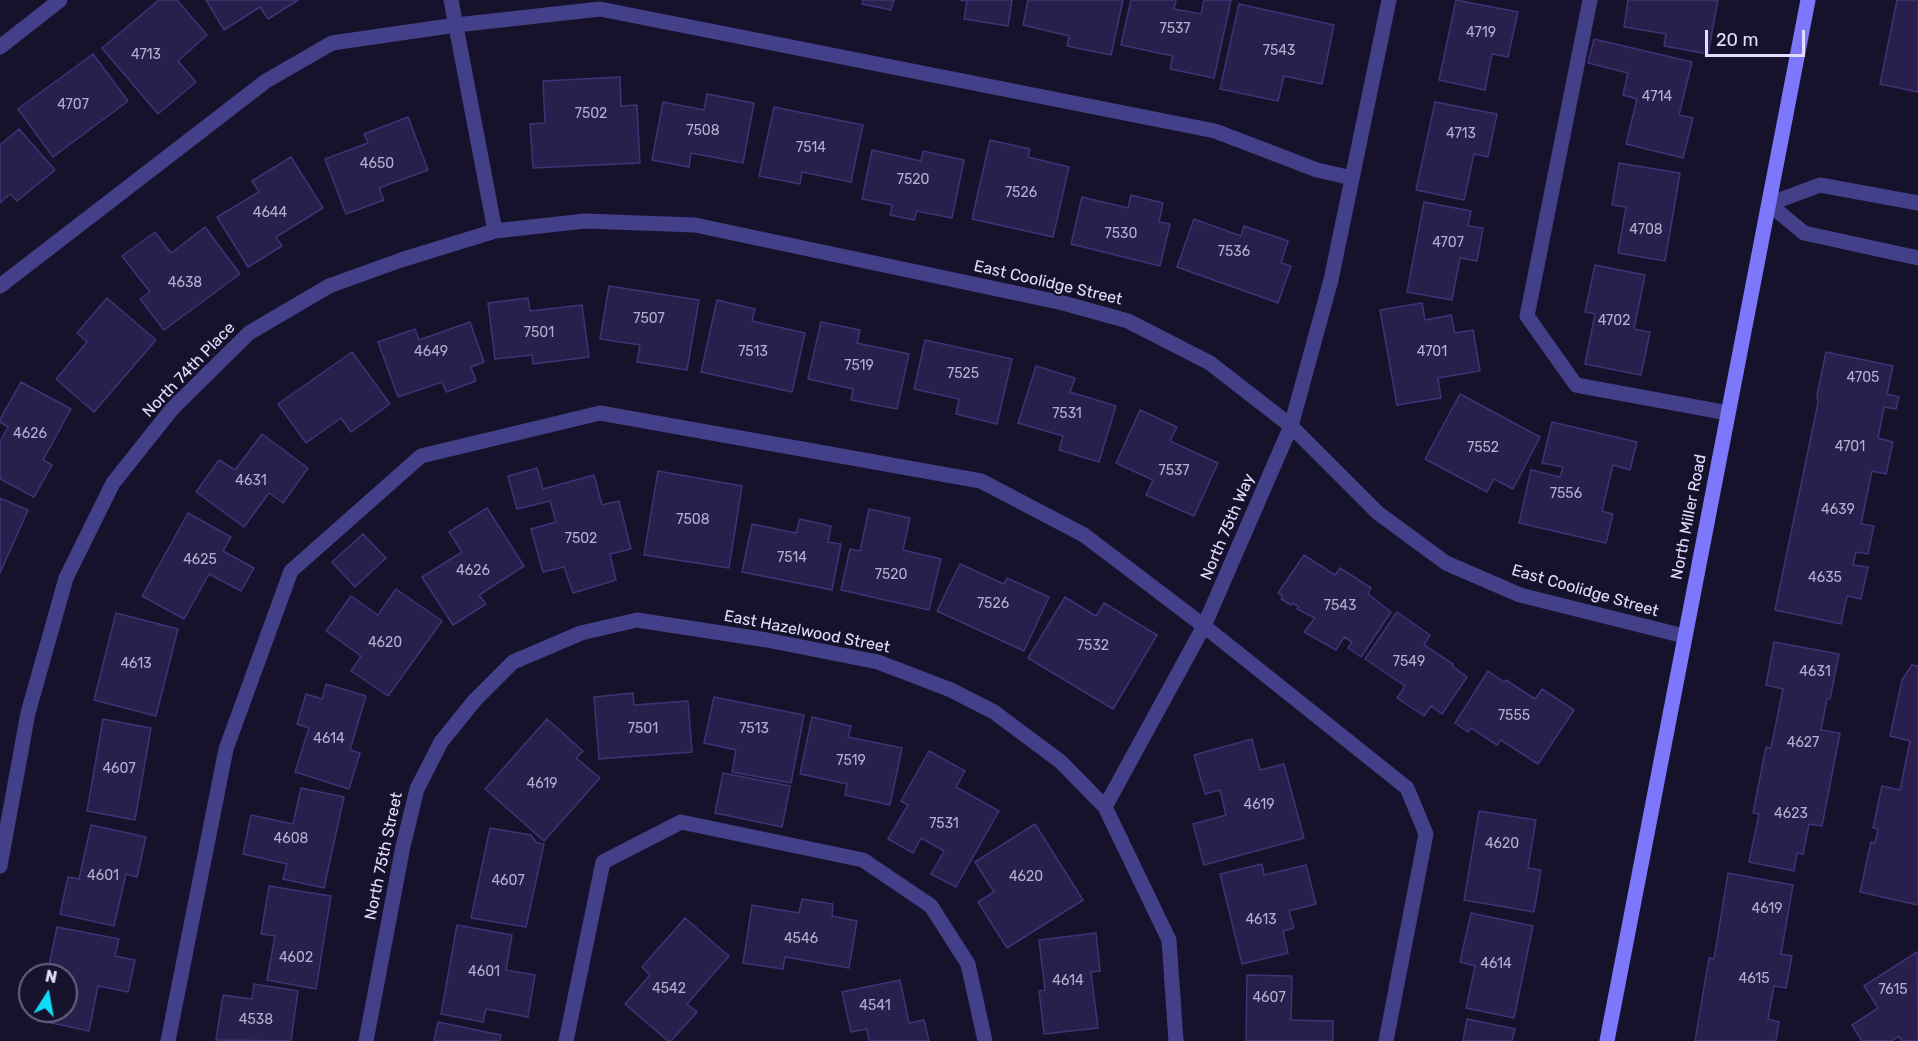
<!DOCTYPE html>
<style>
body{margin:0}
#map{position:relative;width:1918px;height:1041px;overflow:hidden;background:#17122b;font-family:Rubik,sans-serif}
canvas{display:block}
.north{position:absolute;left:18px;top:963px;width:60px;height:60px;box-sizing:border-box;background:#17122b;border:2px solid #68637f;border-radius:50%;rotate:11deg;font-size:16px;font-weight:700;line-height:24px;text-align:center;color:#e2ddfe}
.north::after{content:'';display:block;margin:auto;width:21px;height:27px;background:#10dcf8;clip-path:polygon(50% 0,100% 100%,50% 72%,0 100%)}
.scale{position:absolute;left:1705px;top:30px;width:100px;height:27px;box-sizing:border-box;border:3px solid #e2ddfe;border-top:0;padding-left:8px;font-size:18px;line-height:21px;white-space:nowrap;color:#e2ddfe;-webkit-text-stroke:4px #17122b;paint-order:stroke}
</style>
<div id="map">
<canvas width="1918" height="1041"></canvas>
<div class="north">N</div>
<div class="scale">20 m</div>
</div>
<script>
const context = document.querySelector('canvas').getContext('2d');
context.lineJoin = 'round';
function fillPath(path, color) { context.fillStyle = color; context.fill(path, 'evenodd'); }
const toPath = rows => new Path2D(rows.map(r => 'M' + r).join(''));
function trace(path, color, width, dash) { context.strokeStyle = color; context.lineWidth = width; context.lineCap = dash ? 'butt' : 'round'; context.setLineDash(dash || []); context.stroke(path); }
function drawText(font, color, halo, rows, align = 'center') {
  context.font = font + ' Rubik,sans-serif'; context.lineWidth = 4.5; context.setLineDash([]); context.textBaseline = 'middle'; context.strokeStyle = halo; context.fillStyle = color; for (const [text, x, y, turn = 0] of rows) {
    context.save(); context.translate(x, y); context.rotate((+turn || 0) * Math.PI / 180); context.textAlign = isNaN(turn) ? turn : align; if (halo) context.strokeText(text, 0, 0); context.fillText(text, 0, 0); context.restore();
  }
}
const building = toPath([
 [159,0,177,0,207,35,178,61,196,82,158,114,102,48,159,0],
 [206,0,298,0,268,19,260,7,224,30,206,0],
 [863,0,894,0,891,10,862,4,863,0],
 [960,0,1012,0,1008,26,964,19,967,1,960,0],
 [1028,0,1123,0,1111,55,1067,46,1069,36,1023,25,1028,0],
 [1131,0,1176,0,1174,9,1201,14,1204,0,1231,0,1214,78,1170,69,1173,56,1121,45,1131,0],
 [1456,0,1518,12,1508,57,1492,54,1485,90,1439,80,1456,0],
 [1628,0,1718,0,1708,54,1664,46,1666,34,1624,27,1628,0],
 [1897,0,1918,0,1918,92,1880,84,1897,0],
 [1239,4,1334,25,1322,84,1284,76,1278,101,1220,89,1239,4],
 [1594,39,1692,62,1679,115,1693,118,1683,158,1626,144,1637,99,1623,95,1628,73,1588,63,1594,39],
 [93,54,128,101,53,157,18,109,93,54],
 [620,77,621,106,637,105,640,163,533,168,530,124,545,123,543,81,620,77],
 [707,94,754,103,743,163,691,153,689,167,652,160,663,102,704,110,707,94],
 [1435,102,1497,114,1488,157,1474,154,1464,200,1416,190,1435,102],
 [774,107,863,125,851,182,802,172,800,184,759,176,774,107],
 [408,117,428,170,379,188,384,200,346,214,325,159,368,143,364,134,408,117],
 [19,129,55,170,17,201,10,194,0,203,0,145,19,129],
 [990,140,1030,149,1028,157,1069,167,1053,237,972,219,990,140],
 [872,150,921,161,923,151,964,160,952,218,917,211,914,220,890,215,892,205,862,199,872,150],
 [291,157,323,208,276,237,282,246,248,267,217,217,259,192,252,181,291,157],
 [1619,163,1680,173,1665,261,1618,253,1626,207,1612,205,1619,163],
 [1131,195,1163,203,1159,222,1170,224,1160,266,1071,244,1082,197,1128,208,1131,195],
 [1424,202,1471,211,1468,226,1483,228,1477,261,1460,258,1452,300,1407,292,1424,202],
 [1194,219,1241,236,1244,226,1288,241,1281,263,1291,266,1278,303,1177,267,1194,219],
 [205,227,240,274,164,330,140,299,150,292,122,256,155,232,171,253,205,227],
 [1595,265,1645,275,1634,329,1650,332,1641,375,1585,364,1595,314,1585,312,1595,265],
 [609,286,699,300,687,370,637,362,640,345,600,339,609,286],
 [107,298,156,340,94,412,56,379,87,342,77,333,107,298],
 [528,298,530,311,582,305,589,357,533,364,532,355,495,359,488,303,528,298],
 [717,300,755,309,752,321,805,333,792,392,701,372,717,300],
 [1422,303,1425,320,1451,315,1455,333,1473,330,1480,371,1438,378,1441,398,1397,405,1380,310,1422,303],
 [470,322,484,362,471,367,476,381,446,392,442,382,398,397,378,342,415,329,419,340,470,322],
 [821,322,860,330,857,343,909,354,897,409,851,400,853,389,808,379,821,322],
 [925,340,1012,359,997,424,956,414,959,399,914,389,925,340],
 [352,352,390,404,351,432,341,418,306,443,278,404,352,352],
 [1826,352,1893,366,1887,394,1899,397,1896,409,1884,407,1878,438,1893,442,1886,474,1872,471,1861,524,1874,526,1868,554,1856,552,1853,565,1868,567,1861,599,1847,596,1841,624,1775,610,1818,403,1817,395,1826,352],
 [1036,366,1075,378,1070,392,1116,406,1099,462,1059,450,1063,436,1018,423,1036,366],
 [21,382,71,409,43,460,52,465,34,497,0,479,0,442,8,427,0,422,0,419,21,382],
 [1460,394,1540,437,1513,489,1494,479,1487,492,1425,459,1460,394],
 [1140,410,1177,427,1170,441,1218,463,1194,516,1146,495,1153,480,1116,463,1140,410],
 [1552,422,1637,442,1630,470,1613,465,1602,511,1613,514,1606,543,1519,523,1531,470,1560,477,1563,467,1542,463,1552,422],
 [262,434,308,468,283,503,269,493,244,527,196,492,219,460,235,470,262,434],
 [537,468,543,489,594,475,602,505,619,501,631,549,610,554,616,580,573,593,564,567,543,572,531,529,556,522,550,501,517,509,508,476,537,468],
 [658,471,742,486,729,568,644,555,658,471],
 [0,498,28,510,0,573,0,498],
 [487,508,524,566,479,595,486,604,453,625,422,577,462,552,449,532,487,508],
 [869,509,910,518,903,550,941,559,929,610,841,590,850,549,860,551,869,509],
 [188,513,231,537,223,551,254,568,241,591,209,574,184,619,142,596,188,513],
 [800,519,831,526,828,542,841,544,832,590,742,572,752,524,796,533,800,519],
 [363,534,386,558,355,587,332,562,363,534],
 [1304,555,1335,575,1340,568,1371,588,1368,594,1391,612,1361,657,1348,648,1352,642,1344,637,1336,650,1304,632,1315,618,1297,609,1299,607,1292,603,1291,605,1281,599,1283,596,1278,593,1304,555],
 [960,564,1004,584,1007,578,1049,597,1024,651,937,611,960,564],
 [396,589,442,621,388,696,351,671,361,656,326,631,351,596,378,615,396,589],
 [1065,597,1096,616,1104,603,1157,635,1113,709,1028,658,1065,597],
 [1397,612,1430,635,1424,645,1453,664,1452,666,1467,677,1442,714,1431,706,1424,716,1397,698,1405,686,1365,659,1397,612],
 [116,613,178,629,156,716,94,700,116,613],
 [1774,642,1839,654,1830,699,1827,699,1821,730,1840,733,1822,826,1809,824,1803,854,1797,853,1794,871,1749,862,1759,814,1753,813,1766,747,1771,748,1783,689,1766,685,1774,642],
 [1912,665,1918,666,1918,905,1860,892,1871,842,1875,843,1878,829,1873,828,1882,786,1900,790,1910,741,1890,736,1902,680,1912,665],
 [1488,671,1504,682,1506,680,1535,699,1542,689,1574,710,1538,764,1501,740,1497,745,1471,728,1468,732,1455,723,1488,671],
 [326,684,366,696,350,750,360,753,349,789,295,772,309,728,297,724,306,694,322,699,326,684],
 [633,693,634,705,688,701,692,752,599,759,594,697,633,693],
 [714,697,804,715,791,783,732,772,736,750,704,743,714,697],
 [812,717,851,726,848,737,902,748,890,805,845,795,847,784,800,774,812,717],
 [103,719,151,728,135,820,87,811,103,719],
 [547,719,583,751,576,758,600,778,544,841,485,789,547,719],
 [1252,739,1260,770,1284,764,1304,838,1204,865,1193,824,1226,815,1220,790,1205,794,1194,755,1252,739],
 [929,751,965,771,956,787,999,811,956,887,931,874,944,851,921,838,913,853,888,839,908,805,901,801,929,751],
 [723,773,790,786,782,827,715,813,723,773],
 [301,788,344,797,324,888,283,879,287,864,243,854,251,815,293,824,301,788],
 [1479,811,1536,820,1528,868,1541,870,1534,912,1464,900,1479,811],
 [1035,824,1083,900,1007,948,978,902,994,892,975,862,1035,824],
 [91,825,146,837,137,877,126,874,114,926,60,914,68,877,79,879,91,825],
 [490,828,531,835,537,843,544,844,526,927,471,918,490,828],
 [1262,864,1264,875,1306,865,1316,904,1289,911,1294,928,1283,931,1288,953,1242,964,1220,874,1262,864],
 [1728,873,1793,885,1781,954,1792,956,1786,988,1774,986,1768,1019,1779,1022,1776,1041,1695,1041,1709,958,1714,959,1728,873],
 [269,886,331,896,316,989,267,980,275,936,261,934,269,886],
 [802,899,833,904,832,916,857,921,849,968,785,957,783,969,743,963,752,905,799,913,802,899],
 [1471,913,1533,926,1514,1018,1466,1008,1475,966,1460,962,1471,913],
 [685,918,729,956,687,1004,697,1012,671,1041,668,1041,625,1004,650,975,642,967,685,918],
 [457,925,512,935,506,970,535,975,528,1017,486,1009,483,1022,441,1014,457,925],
 [57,927,119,939,115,956,135,960,128,992,98,986,89,1031,38,1020,40,1011,66,1011,66,975,47,975,57,927],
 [1096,933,1100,971,1091,972,1098,1028,1044,1034,1039,991,1045,990,1039,940,1096,933],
 [1917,952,1918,1041,1902,1041,1899,1036,1892,1041,1862,1041,1852,1025,1878,1008,1864,986,1917,952],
 [1247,975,1292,976,1291,1020,1333,1021,1333,1041,1246,1041,1247,975],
 [900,980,909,1023,924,1020,929,1041,869,1041,867,1029,851,1032,842,992,900,980],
 [254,984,298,991,291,1041,216,1040,223,995,252,999,254,984],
 [1467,1019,1515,1029,1512,1041,1463,1041,1467,1019],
 [438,1022,501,1035,500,1041,434,1041,438,1022]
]);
const lane = toPath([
 [1590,0,1527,316,1576,385,1728,413],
 [0,286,266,81,332,43,456,25,600,9,1215,131,1317,170,1352,178],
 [168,1041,226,749,291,571,421,456,600,413,981,481,1084,535,1204,626,1407,788,1426,834,1386,1041],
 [566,1041,603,862,681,822,863,860,931,906,968,964,985,1041]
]);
const street = toPath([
 [451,0,495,231],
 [0,47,60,0],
 [1769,204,1804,233,1918,258],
 [1769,204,1820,185,1918,203],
 [0,866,28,713,66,578,113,483,172,409,249,333,329,286,401,260,495,231,585,221,695,225,1063,303,1128,321,1210,363,1291,426,1378,513,1446,563,1520,595,1684,636],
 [366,1041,403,846,417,789,441,742,475,700,513,662,581,633,637,620,767,640,878,662,951,690,994,712,1061,762,1105,807],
 [1176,1041,1169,940,1105,807,1204,626,1291,426,1331,280,1389,0]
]);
const secondary = toPath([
 [1607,1041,1808,0]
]);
const numberNames = [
 ["7537",1175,29],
 ["4719",1481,33],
 ["7543",1279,51],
 ["4713",146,55],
 ["4714",1657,97],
 ["4707",73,105],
 ["7502",591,114],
 ["7508",703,131],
 ["4713",1461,134],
 ["7514",811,148],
 ["4650",377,164],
 ["7520",913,180],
 ["7526",1021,193],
 ["4644",270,213],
 ["4708",1646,230],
 ["7530",1121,234],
 ["4707",1448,243],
 ["7536",1234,252],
 ["4638",185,283],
 ["7507",649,319],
 ["4702",1614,321],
 ["7501",539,333],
 ["4649",431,352],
 ["7513",753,352],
 ["4701",1432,352],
 ["7519",859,366],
 ["7525",963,374],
 ["4705",1863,378],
 ["7531",1067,414],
 ["4626",30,434],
 ["4701",1850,447],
 ["7552",1483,448],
 ["7537",1174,471],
 ["4631",251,481],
 ["7556",1566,494],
 ["4639",1838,510],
 ["7508",693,520],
 ["7502",581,539],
 ["7514",792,558],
 ["4625",200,560],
 ["4626",473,571],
 ["7520",891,575],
 ["4635",1825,578],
 ["7526",993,604],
 ["7543",1340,606],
 ["4620",385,643],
 ["7532",1093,646],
 ["7549",1409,662],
 ["4613",136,664],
 ["4631",1815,672],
 ["7555",1514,716],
 ["7501",643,729],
 ["7513",754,729],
 ["4614",329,739],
 ["4627",1803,743],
 ["7519",851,761],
 ["4607",119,769],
 ["4619",542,784],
 ["4619",1259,805],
 ["4623",1791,814],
 ["7531",944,824],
 ["4608",291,839],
 ["4620",1502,844],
 ["4601",103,876],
 ["4620",1026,877],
 ["4607",508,881],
 ["4619",1767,909],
 ["4613",1261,920],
 ["4546",801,939],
 ["4602",296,958],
 ["4614",1496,964],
 ["4601",484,972],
 ["4615",1754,979],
 ["4614",1068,981],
 ["4542",669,989],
 ["7615",1893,990],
 ["4607",1269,998],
 ["4541",875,1006],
 ["4538",256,1020]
];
const streetNames = [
 ["East Coolidge Street",1048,283,13],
 ["North 74th Place",189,370,-46],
 ["North Miller Road",1689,517,-79],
 ["North 75th Way",1228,527,-67],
 ["East Coolidge Street",1585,591,16],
 ["East Hazelwood Street",807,632,11],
 ["North 75th Street",384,856,-78]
];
fillPath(building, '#291f4c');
trace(building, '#413277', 1.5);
trace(lane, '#433f89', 15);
trace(street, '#433f89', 15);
trace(secondary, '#7d78fb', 15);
drawText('14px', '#b4aed2', null, numberNames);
drawText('16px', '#e2ddfe', '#17122b', streetNames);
</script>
